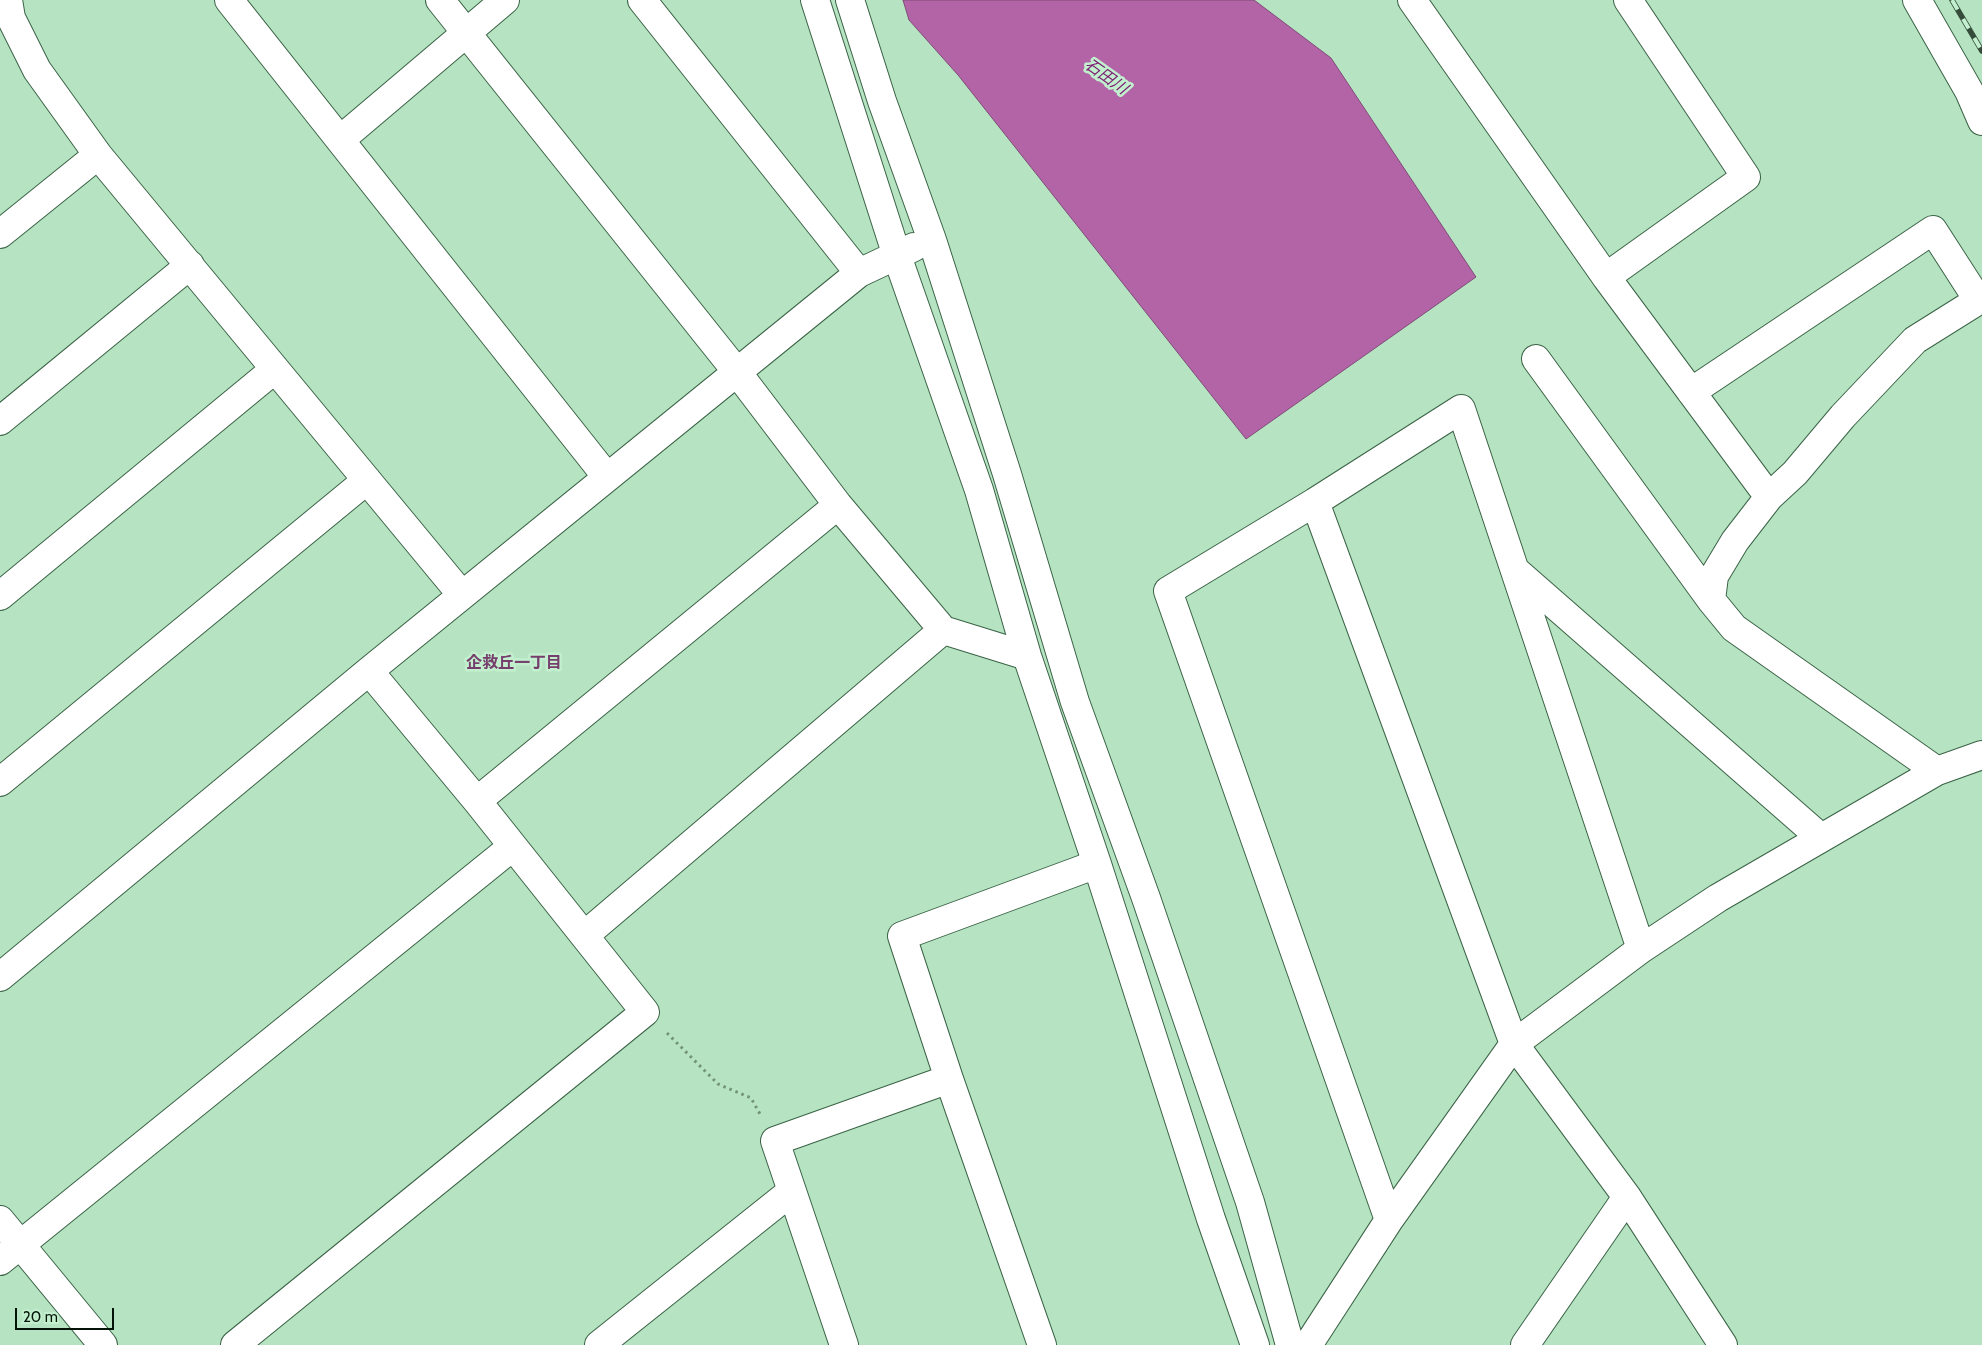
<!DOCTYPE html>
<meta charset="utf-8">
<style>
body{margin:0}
#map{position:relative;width:1982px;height:1345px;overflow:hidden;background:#b6e3c1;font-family:Cabin,sans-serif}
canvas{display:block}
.scale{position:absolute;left:15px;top:1308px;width:99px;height:22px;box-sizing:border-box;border:2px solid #041308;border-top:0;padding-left:6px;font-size:15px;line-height:18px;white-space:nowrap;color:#041308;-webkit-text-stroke:4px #c2f0ce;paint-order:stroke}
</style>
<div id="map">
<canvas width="1982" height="1345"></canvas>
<div class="scale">20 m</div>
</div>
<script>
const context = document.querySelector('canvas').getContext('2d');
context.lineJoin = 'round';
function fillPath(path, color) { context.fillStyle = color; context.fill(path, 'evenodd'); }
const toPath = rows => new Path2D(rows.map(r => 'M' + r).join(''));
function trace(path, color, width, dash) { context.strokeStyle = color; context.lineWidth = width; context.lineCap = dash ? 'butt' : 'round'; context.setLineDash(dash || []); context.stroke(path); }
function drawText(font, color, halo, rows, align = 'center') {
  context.font = font + ' Cabin,"Noto Sans JP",sans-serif'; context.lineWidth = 5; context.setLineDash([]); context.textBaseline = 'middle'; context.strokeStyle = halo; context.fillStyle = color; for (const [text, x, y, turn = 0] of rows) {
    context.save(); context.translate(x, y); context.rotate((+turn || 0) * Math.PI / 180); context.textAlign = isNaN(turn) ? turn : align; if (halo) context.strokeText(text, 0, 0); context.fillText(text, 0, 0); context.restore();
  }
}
const water = toPath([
 [903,0,1254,0,1331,58,1476,277,1246,439,958,75,909,20,903,0]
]);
const path = toPath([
 [667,1033,718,1084,751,1098,760,1114]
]);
const minor = toPath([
 [8,0,11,18,37,70,98,155,462,595],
 [229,0,607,477],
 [440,0,737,372,838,505,943,630,1027,656],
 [642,0,859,273],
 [815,0,896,253,979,490,1027,656,1097,864,1211,1219,1255,1345],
 [850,0,882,101,932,240,1007,474,1075,702,1146,898,1250,1202,1290,1345],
 [1412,0,1606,277,1769,497],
 [1917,0,1969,91,1982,121],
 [340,140,505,0],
 [0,234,98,155],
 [1606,277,1746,177,1628,0],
 [1536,359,1711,600,1734,628,1937,771],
 [1691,392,1933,230,1978,300],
 [0,421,190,265],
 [1315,502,1514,1044,1627,1197,1723,1345],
 [1516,571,1820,837],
 [0,596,275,369],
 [1711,600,1714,576,1735,541,1769,497,1795,473,1843,416,1915,340,1982,298],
 [0,782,367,480],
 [477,801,838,505],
 [585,935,943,630],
 [0,977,369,671,859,273,914,247],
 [0,1220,103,1345],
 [1389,1220,1168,591,1315,502,1461,409,1641,949],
 [0,1261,512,847],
 [235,1345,645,1012,477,801,369,671],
 [599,1345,792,1191],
 [844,1345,775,1141,949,1079],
 [1042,1345,949,1079,902,936,1097,864],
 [1308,1345,1389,1220,1514,1044,1641,949,1718,898,1937,771,1982,755],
 [1525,1345,1627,1197]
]);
const rail = toPath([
 [1952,0,1982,51]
]);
const waterNames = [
 ["石田川",1106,77,35]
];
const neighbourhoodNames = [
 ["企救丘一丁目",514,663]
];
fillPath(water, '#b264a7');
trace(water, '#7e4c77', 1);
trace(minor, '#3a6346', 30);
trace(path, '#72937a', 3, [2.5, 4]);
trace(minor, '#fff', 28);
trace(rail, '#354c3a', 5.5);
trace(rail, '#c2f0ce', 4, [11]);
drawText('italic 16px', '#7a1870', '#c2f0ce', waterNames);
drawText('bold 16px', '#753e6d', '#c2f0ce', neighbourhoodNames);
</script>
